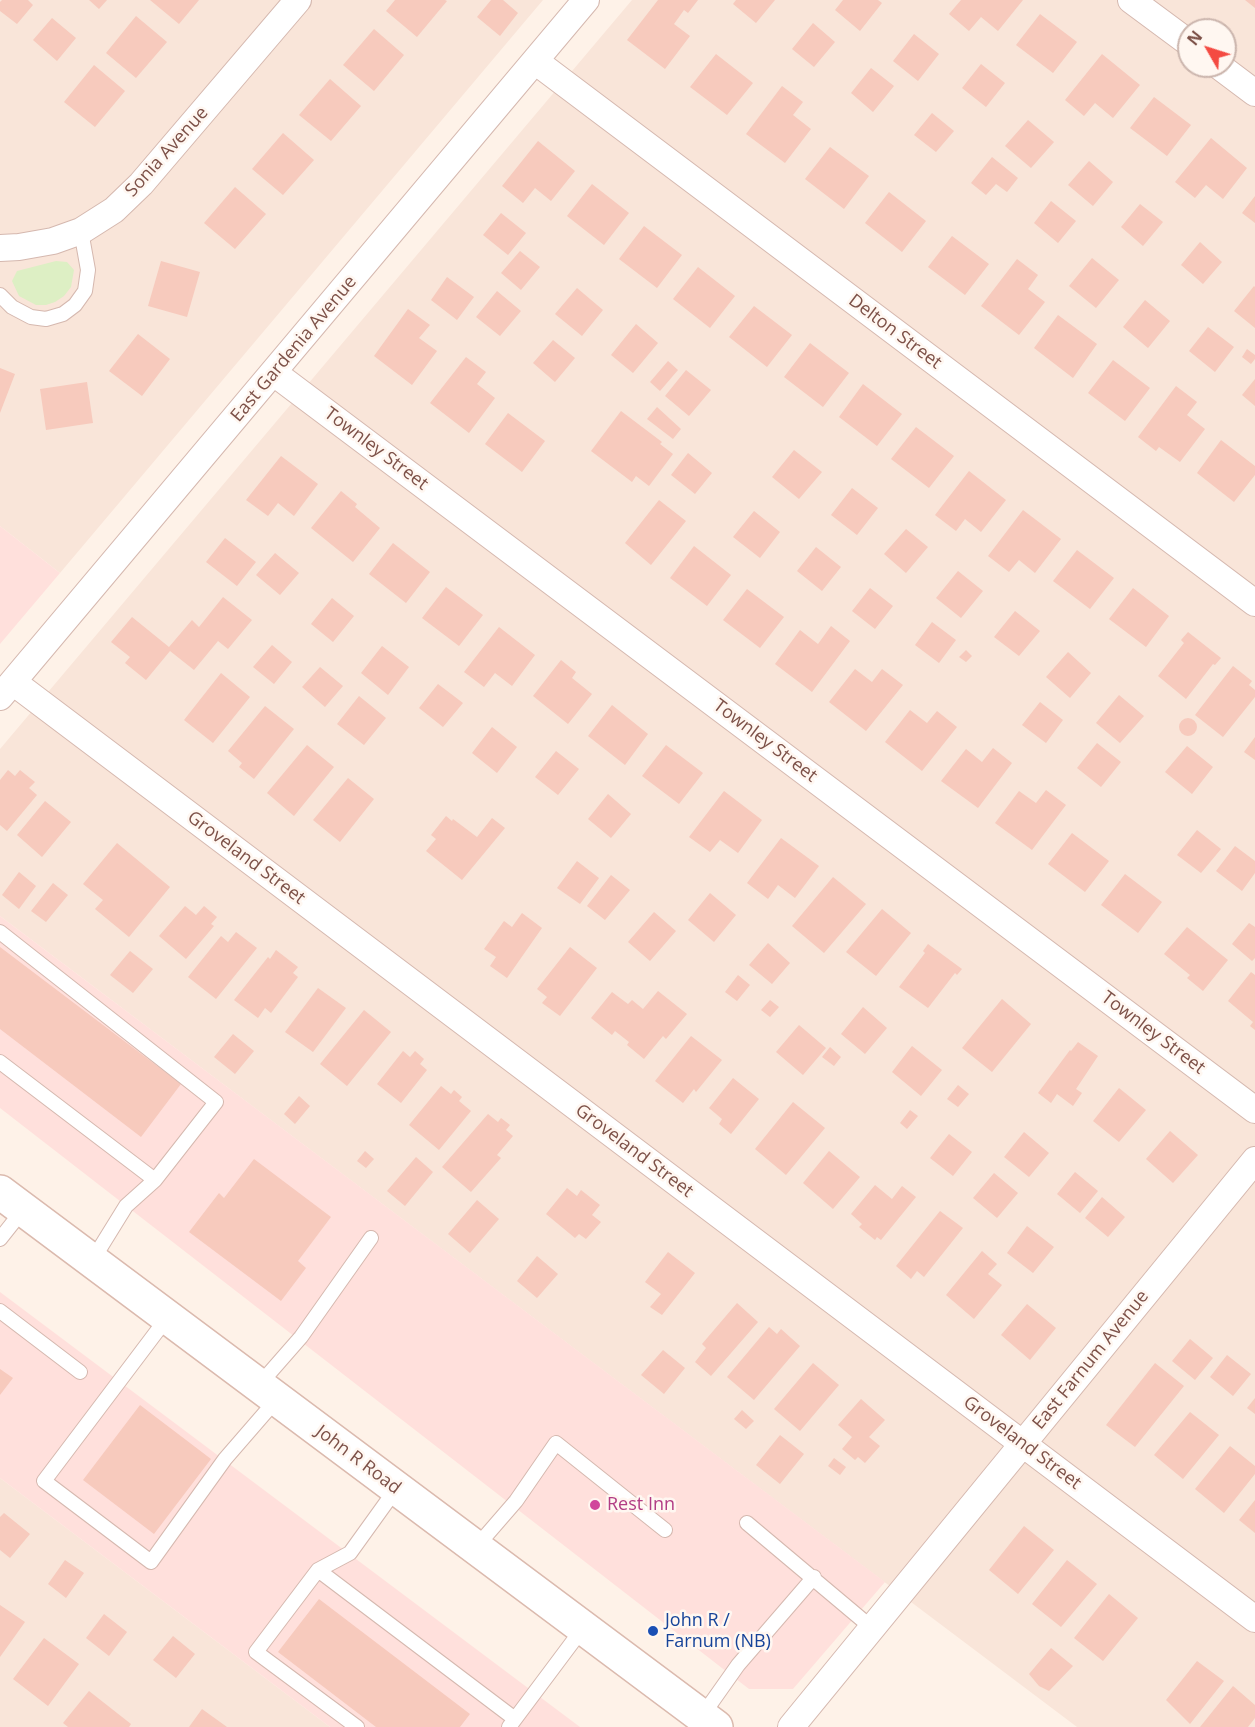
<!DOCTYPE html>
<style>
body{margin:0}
#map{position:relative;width:1255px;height:1727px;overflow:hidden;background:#fef2e8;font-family:"Open Sans",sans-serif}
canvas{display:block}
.north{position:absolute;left:1177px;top:18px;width:60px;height:60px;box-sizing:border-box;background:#fff7f1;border:2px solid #cbb5ad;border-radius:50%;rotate:309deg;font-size:16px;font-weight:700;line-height:24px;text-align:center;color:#7d5148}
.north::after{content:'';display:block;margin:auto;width:21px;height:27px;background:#f44a42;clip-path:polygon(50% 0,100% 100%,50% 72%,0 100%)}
</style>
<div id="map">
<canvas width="1255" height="1727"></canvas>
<div class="north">N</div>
</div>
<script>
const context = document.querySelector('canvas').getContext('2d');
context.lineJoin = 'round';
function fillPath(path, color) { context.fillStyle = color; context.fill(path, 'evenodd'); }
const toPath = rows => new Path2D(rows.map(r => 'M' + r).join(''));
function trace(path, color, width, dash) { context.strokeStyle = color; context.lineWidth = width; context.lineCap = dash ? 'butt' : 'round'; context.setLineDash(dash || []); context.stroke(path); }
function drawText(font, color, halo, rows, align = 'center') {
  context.font = font + ' "Open Sans",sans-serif'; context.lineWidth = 5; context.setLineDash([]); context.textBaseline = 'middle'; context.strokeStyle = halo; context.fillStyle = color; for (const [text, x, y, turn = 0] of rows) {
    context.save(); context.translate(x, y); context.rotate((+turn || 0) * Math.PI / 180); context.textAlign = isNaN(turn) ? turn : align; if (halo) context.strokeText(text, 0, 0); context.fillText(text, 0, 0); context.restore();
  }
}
const residential = toPath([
 [0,0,543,0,60,573,0,526],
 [632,0,1255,0,1255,1727,1077,1727,0,916,0,749],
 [1189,30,1225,30,1225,66,1189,66],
 [0,1478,212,1638,330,1727,0,1727]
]);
const commercial = toPath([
 [0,526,60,573,0,644],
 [0,916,885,1582,793,1689,749,1689,0,1108],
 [0,1292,580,1727,330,1727,0,1478]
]);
const green = toPath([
 [56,261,67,262,74,270,71,287,64,296,55,302,46,305,36,305,19,296,12,281,17,271]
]);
const building = toPath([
 [2,0,28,0,33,5,17,24,0,11,0,2],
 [89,0,107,0,99,9],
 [150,0,199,0,179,24],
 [395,0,445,0,447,1,417,37,386,11],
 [491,0,503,0,518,13,500,36,477,17],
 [658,0,698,0,688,13,684,10,674,24,690,36,665,69,627,40],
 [736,0,775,0,756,23,733,4],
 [843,0,878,0,882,3,860,31,835,10],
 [961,0,1023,0,998,31,981,17,969,31,949,14],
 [1245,0,1255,0,1255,8],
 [1040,14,1077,42,1053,73,1016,45],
 [136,16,167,42,136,78,106,53],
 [52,18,76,38,57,61,33,40],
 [813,23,835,42,814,67,792,49],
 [374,29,404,55,374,91,343,65],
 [914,34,939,54,918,81,893,61],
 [716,54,753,83,727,115,690,87],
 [1102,54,1140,85,1113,118,1095,103,1084,116,1065,100],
 [981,64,1005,83,986,107,962,88],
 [94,65,125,91,95,127,64,102],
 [871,68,894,86,873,112,851,93],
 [330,79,361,106,331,141,299,115],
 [782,86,803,102,793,115,811,129,785,163,746,134],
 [1154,97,1191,125,1167,156,1130,128],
 [932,113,954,131,936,152,914,135],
 [1028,120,1054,142,1031,168,1005,146],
 [283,133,314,160,283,195,252,169],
 [1211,138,1247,168,1223,199,1206,185,1195,198,1175,182],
 [538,141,575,171,551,201,535,188,523,203,502,186],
 [830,147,869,176,844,209,805,179],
 [992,157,1018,178,1007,192,996,184,986,195,971,183],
 [1089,161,1113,182,1093,206,1068,185],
 [592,184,629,213,604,245,567,216],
 [235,187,266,214,235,249,204,223],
 [889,192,926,221,902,252,865,223],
 [1255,196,1255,223,1242,213],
 [1051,201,1076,221,1058,243,1034,223],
 [1140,204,1163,222,1143,246,1121,227],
 [501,213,526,233,508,255,483,235],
 [644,226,682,255,657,288,619,259],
 [952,236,989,264,965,295,928,267],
 [1200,242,1222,262,1203,284,1181,265],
 [520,251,540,267,521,290,501,273],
 [1092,258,1119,280,1096,308,1069,286],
 [1017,259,1038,275,1028,289,1045,302,1019,335,981,306],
 [161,261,200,272,187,317,148,306],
 [698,267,735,296,710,328,673,299],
 [447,277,474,297,457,320,431,300],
 [1254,286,1255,287,1255,328,1234,311],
 [577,288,603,310,582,336,555,314],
 [497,291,521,311,500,336,476,317],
 [1145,300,1170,321,1148,348,1123,327],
 [754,306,792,335,767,367,729,337],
 [408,309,430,325,419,338,437,351,412,385,374,356],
 [1058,315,1097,344,1073,378,1034,348],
 [636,324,658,343,633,373,611,355],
 [1208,327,1234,347,1215,372,1189,351],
 [138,334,170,359,142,396,109,371],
 [553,340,575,358,555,382,533,363],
 [810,343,849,373,823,407,784,377],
 [1247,349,1255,355,1255,359,1251,364,1242,357],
 [466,357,486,372,477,384,495,398,469,433,430,403],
 [1113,360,1150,388,1125,421,1088,393],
 [668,361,678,370,660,391,650,382],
 [0,368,15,374,0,413],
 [686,370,711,390,689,416,665,396],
 [1255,379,1255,406,1242,395],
 [87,382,93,423,46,430,40,389],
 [863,384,902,414,877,446,839,417],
 [1176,386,1197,402,1187,415,1205,429,1180,462,1159,447,1156,451,1138,437],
 [657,407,681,429,673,439,647,419],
 [621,411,662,442,660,444,673,454,649,486,636,476,632,482,591,451],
 [508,413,545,441,522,472,485,444],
 [916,427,954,456,929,488,891,459],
 [1221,440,1255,466,1255,475,1234,502,1197,473],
 [794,450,822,472,799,499,772,477],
 [688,453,712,473,695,494,671,475],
 [281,456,318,484,294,516,278,503,268,516,246,500],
 [969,471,1006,500,981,532,965,519,956,531,935,515],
 [852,488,878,508,857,535,831,515],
 [341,491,357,504,355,507,380,528,353,562,311,528],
 [659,500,686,521,651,565,625,543],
 [1023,510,1061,539,1035,573,1019,560,1009,572,988,556],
 [754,511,780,532,760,558,733,537],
 [906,529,928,547,906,573,884,554],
 [225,538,256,562,237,586,206,562],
 [393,543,430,572,406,603,369,574],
 [694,546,731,575,707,606,670,578],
 [816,547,841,567,822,591,797,571],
 [1077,550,1114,578,1090,609,1053,581],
 [275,553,299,573,280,595,256,575],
 [958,571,983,591,961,618,936,598],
 [446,587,483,615,459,646,422,618],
 [870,588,893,606,875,629,852,611],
 [1133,588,1169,616,1146,647,1109,619],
 [747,589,784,617,760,648,723,620],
 [223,597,252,620,228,649,218,641,194,670,170,651,146,680,125,663,130,657,111,642,132,617,169,647,192,620,199,627],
 [332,598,354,616,333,642,311,624],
 [1015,611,1040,631,1019,656,994,637],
 [932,622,956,640,939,663,915,645],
 [831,626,850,641,812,692,775,664,800,630,818,644],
 [499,627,535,655,512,686,495,673,484,687,464,672],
 [1188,632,1221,658,1215,665,1213,664,1186,699,1158,676,1184,643,1181,640],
 [272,645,292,662,274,684,253,667],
 [382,646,409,667,388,695,361,673],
 [966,650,972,656,966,662,959,657],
 [1068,652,1091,673,1070,698,1046,677],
 [561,660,576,672,572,678,592,694,568,724,533,696],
 [1233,666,1252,681,1249,685,1255,690,1255,697,1223,737,1195,715],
 [320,667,343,686,325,707,302,687],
 [855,669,872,682,882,669,903,685,866,731,829,702],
 [221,673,250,697,213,743,184,720],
 [438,684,463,703,443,727,419,708],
 [1119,695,1144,716,1120,743,1096,723],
 [359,696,386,718,364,745,337,724],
 [1040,702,1063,720,1046,743,1022,725],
 [612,705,648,734,625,765,588,736],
 [265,706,294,729,254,779,239,767,242,763,228,751],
 [910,710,927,723,937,711,957,727,922,771,885,742],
 '1179 727a9 9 0 1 1 18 0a9 9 0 1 1-18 0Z',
 [492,727,517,747,497,773,472,753],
 [1255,737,1255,760,1244,752],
 [1097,743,1121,762,1101,787,1077,768],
 [307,745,334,767,294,816,267,793],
 [666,745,703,773,679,804,642,776],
 [1187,746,1213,767,1192,794,1165,772],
 [993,748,1012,763,978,808,941,781,966,749,982,762],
 [556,751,579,769,558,795,535,777],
 [8,770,15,776,20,770,35,782,29,788,37,795,7,831,0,825,0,780],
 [348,778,374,799,340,842,313,820],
 [1046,790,1066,805,1032,850,995,823,1019,791,1036,803],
 [724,791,762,820,738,853,720,840,710,852,689,837],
 [608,794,631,814,611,838,588,819],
 [45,801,71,822,42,857,17,835],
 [446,816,452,821,453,819,477,837,492,818,505,828,462,880,426,851,436,839,431,835],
 [1197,830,1221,849,1201,873,1177,855],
 [1072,833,1109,861,1085,892,1048,864],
 [781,838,819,866,795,898,778,885,768,899,747,883],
 [117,843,170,887,129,937,95,909,103,900,83,884],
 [1235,846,1255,861,1255,873,1242,891,1216,871],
 [577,861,599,878,580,904,557,888],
 [19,872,36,886,19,909,2,895],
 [1125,874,1162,902,1138,933,1101,905],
 [611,875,630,890,605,920,587,906],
 [833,877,866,904,824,953,792,926],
 [53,883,68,895,46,922,31,911],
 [710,893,736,915,714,942,688,920],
 [185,906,196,915,204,906,217,917,211,924,214,926,186,959,159,936],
 [882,909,911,933,876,976,846,952],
 [654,912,676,931,650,961,628,942],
 [522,913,542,928,507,978,490,966,496,957,484,949,504,921,512,927],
 [1249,923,1255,927,1255,958,1252,961,1232,944],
 [1187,927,1228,960,1203,991,1187,978,1190,975,1164,954],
 [236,932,257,948,216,999,188,977,221,936,228,942],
 [768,943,790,963,772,984,749,965],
 [928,944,962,969,957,975,955,973,928,1008,899,987,925,953,923,951],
 [0,947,181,1084,141,1137,0,1029],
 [570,947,597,968,560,1016,542,1003,547,997,537,989],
 [276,950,298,967,293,973,298,977,271,1013,265,1008,258,1018,234,1000,268,957,270,959],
 [130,951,153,969,133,993,110,975],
 [1251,972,1255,975,1255,1030,1250,1026,1253,1022,1228,1001],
 [738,975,750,985,737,1001,725,992],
 [318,988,346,1008,313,1052,285,1032],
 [658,991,687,1014,666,1039,663,1036,644,1059,627,1045,629,1042,615,1031,612,1035,591,1018,612,992,628,1004,632,1000,643,1009],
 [1002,999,1031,1024,992,1072,962,1048],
 [770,1000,779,1007,770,1017,761,1010],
 [863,1007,887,1028,865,1054,841,1034],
 [364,1010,391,1032,347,1086,320,1064],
 [799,1025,826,1048,803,1075,776,1052],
 [233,1034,254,1051,235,1074,214,1057],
 [691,1036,722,1060,696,1092,694,1089,683,1103,655,1081],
 [1078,1042,1098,1056,1076,1089,1082,1093,1073,1106,1057,1094,1051,1103,1038,1093,1070,1050,1071,1051],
 [912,1046,942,1070,921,1096,892,1072],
 [830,1047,841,1057,834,1066,822,1057],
 [403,1051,410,1057,415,1051,424,1059,420,1064,427,1070,401,1103,377,1084],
 [733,1078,759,1099,731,1134,719,1124,722,1119,709,1108],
 [958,1085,969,1094,958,1107,947,1099],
 [441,1086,451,1094,454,1090,462,1097,459,1101,471,1111,439,1150,409,1125],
 [1119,1088,1146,1110,1119,1142,1093,1121],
 [299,1096,310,1106,295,1124,284,1114],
 [793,1102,825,1128,786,1175,755,1149],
 [910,1110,918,1116,907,1129,900,1123],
 [488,1114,498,1122,501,1118,510,1125,506,1130,513,1136,497,1155,501,1158,471,1192,442,1167],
 [1170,1131,1198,1155,1173,1183,1146,1159],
 [1024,1132,1049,1153,1029,1177,1004,1157],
 [949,1134,972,1152,953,1176,930,1158],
 [365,1151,374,1159,366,1168,357,1161],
 [829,1151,860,1177,833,1209,803,1183],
 [416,1157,433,1172,405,1206,387,1191],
 [254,1159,331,1217,298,1261,306,1268,281,1301,189,1232,219,1193,224,1198],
 [1075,1172,1098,1191,1080,1213,1057,1194],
 [994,1173,1018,1193,997,1218,973,1198],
 [875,1185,892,1199,902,1186,916,1197,881,1240,877,1237,875,1240,859,1227,862,1224,851,1214],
 [567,1188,577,1196,581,1190,600,1205,592,1215,601,1222,586,1239,579,1234,575,1238,546,1214],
 [1102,1197,1125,1217,1108,1237,1085,1218],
 [477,1200,499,1219,470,1253,448,1234],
 [940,1211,963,1228,924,1277,917,1271,911,1279,896,1266],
 [1027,1226,1054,1247,1033,1273,1007,1253],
 [982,1251,997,1264,988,1274,1002,1285,974,1319,946,1295],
 [668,1252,695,1273,662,1315,650,1307,661,1294,645,1282],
 [537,1256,558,1274,537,1298,517,1281],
 [737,1303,758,1322,711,1376,695,1362,706,1348,702,1344],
 [1027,1304,1056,1328,1030,1360,1001,1335],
 [769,1327,777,1334,781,1329,800,1346,754,1400,727,1377],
 [1190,1339,1213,1358,1195,1380,1172,1361],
 [663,1350,685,1368,664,1394,641,1375],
 [1227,1355,1251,1374,1233,1396,1210,1377],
 [813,1363,839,1385,800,1431,774,1409],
 [1155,1363,1184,1386,1135,1447,1106,1425],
 [0,1369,13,1378,0,1395],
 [1255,1398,1255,1414,1247,1408],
 [861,1399,885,1420,869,1437,880,1446,865,1463,858,1457,855,1460,842,1449,852,1437,838,1425],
 [140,1405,211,1459,154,1534,83,1480],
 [742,1410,754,1421,746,1429,734,1419],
 [1190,1412,1219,1435,1183,1479,1154,1455],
 [780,1435,804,1454,780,1484,756,1465],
 [1230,1446,1255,1466,1255,1474,1224,1513,1195,1489],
 [834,1458,846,1467,840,1475,828,1466],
 [1255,1500,1255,1533,1239,1520],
 [4,1513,30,1534,10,1558,0,1550,0,1517],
 [1024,1526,1054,1550,1018,1594,989,1570],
 [65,1560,84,1573,66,1598,48,1584],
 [1067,1560,1097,1584,1061,1627,1032,1604],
 [1109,1594,1138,1618,1103,1661,1074,1638],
 [319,1599,470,1714,460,1727,376,1727,278,1652],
 [0,1605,25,1622,0,1657],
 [104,1614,127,1632,109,1656,86,1638],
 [173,1636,195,1654,176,1678,153,1660],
 [44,1638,79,1664,48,1706,13,1679],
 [1051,1648,1073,1666,1049,1691,1039,1686,1029,1674],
 [1197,1661,1224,1681,1190,1724,1166,1700],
 [1233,1686,1255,1705,1255,1718,1248,1727,1200,1727],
 [89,1691,131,1724,129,1727,68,1727,63,1723],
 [202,1709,227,1727,189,1727]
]);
const lane = toPath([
 [0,295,12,307,31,317,46,319,63,314,75,305,85,291,88,270,81,231],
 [0,932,216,1102,155,1180,126,1206,92,1261],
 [0,1062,155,1180],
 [0,1239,23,1210],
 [0,1311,80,1372],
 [167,1318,44,1481,151,1562,225,1459,277,1399],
 [259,1385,301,1337,371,1238],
 [747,1523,872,1628],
 [477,1546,516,1501,556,1443,665,1530],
 [318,1570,515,1719],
 [702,1716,738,1665,814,1577],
 [357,1727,256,1652,318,1570,350,1553,396,1489],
 [509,1727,583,1628]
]);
const street = toPath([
 [1131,0,1189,43],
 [535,61,1255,603],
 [1219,66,1255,93],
 [0,248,19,247,53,241,81,231,114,210,141,184,298,0],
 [274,373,1255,1110],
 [13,682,1255,1619],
 [0,697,586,0],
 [791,1727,1255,1160]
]);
const secondary = toPath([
 [0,1192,716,1727]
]);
const markers = [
 [595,1505,6,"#d1479c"],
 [653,1631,6,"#1a4fb4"]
];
const streetNames = [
 ["Sonia Avenue",167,152,-48],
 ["Delton Street",895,332,37],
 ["East Gardenia Avenue",294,349,-50],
 ["Townley Street",376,449,37],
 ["Townley Street",765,741,37],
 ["Groveland Street",246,858,37],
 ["Townley Street",1153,1033,37],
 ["Groveland Street",634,1151,37],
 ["East Farnum Avenue",1091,1360,-51],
 ["Groveland Street",1022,1443,37],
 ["John R Road",358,1460,37]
];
const hotelNames = [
 ["Rest Inn",607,1505]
];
const transitNames = [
 ["John R /",665,1621],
 ["Farnum (NB)",665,1642]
];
fillPath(residential, '#f9e5d9');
fillPath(commercial, '#ffe0dc');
fillPath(green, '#ddefc4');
fillPath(building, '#f7cabd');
trace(lane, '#d5b8af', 16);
trace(street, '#d5b8af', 28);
trace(secondary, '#dbbaae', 36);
trace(lane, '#fff', 14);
trace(street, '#fff', 26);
trace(secondary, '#fff', 33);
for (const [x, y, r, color] of markers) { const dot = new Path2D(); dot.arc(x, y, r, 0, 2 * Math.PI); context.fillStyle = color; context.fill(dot); trace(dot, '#fff7f1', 2); }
drawText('18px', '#7d5148', '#fff7f1', streetNames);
drawText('18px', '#b23c85', '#fff7f1', hotelNames, 'left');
drawText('18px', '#164399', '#fff7f1', transitNames, 'left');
</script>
